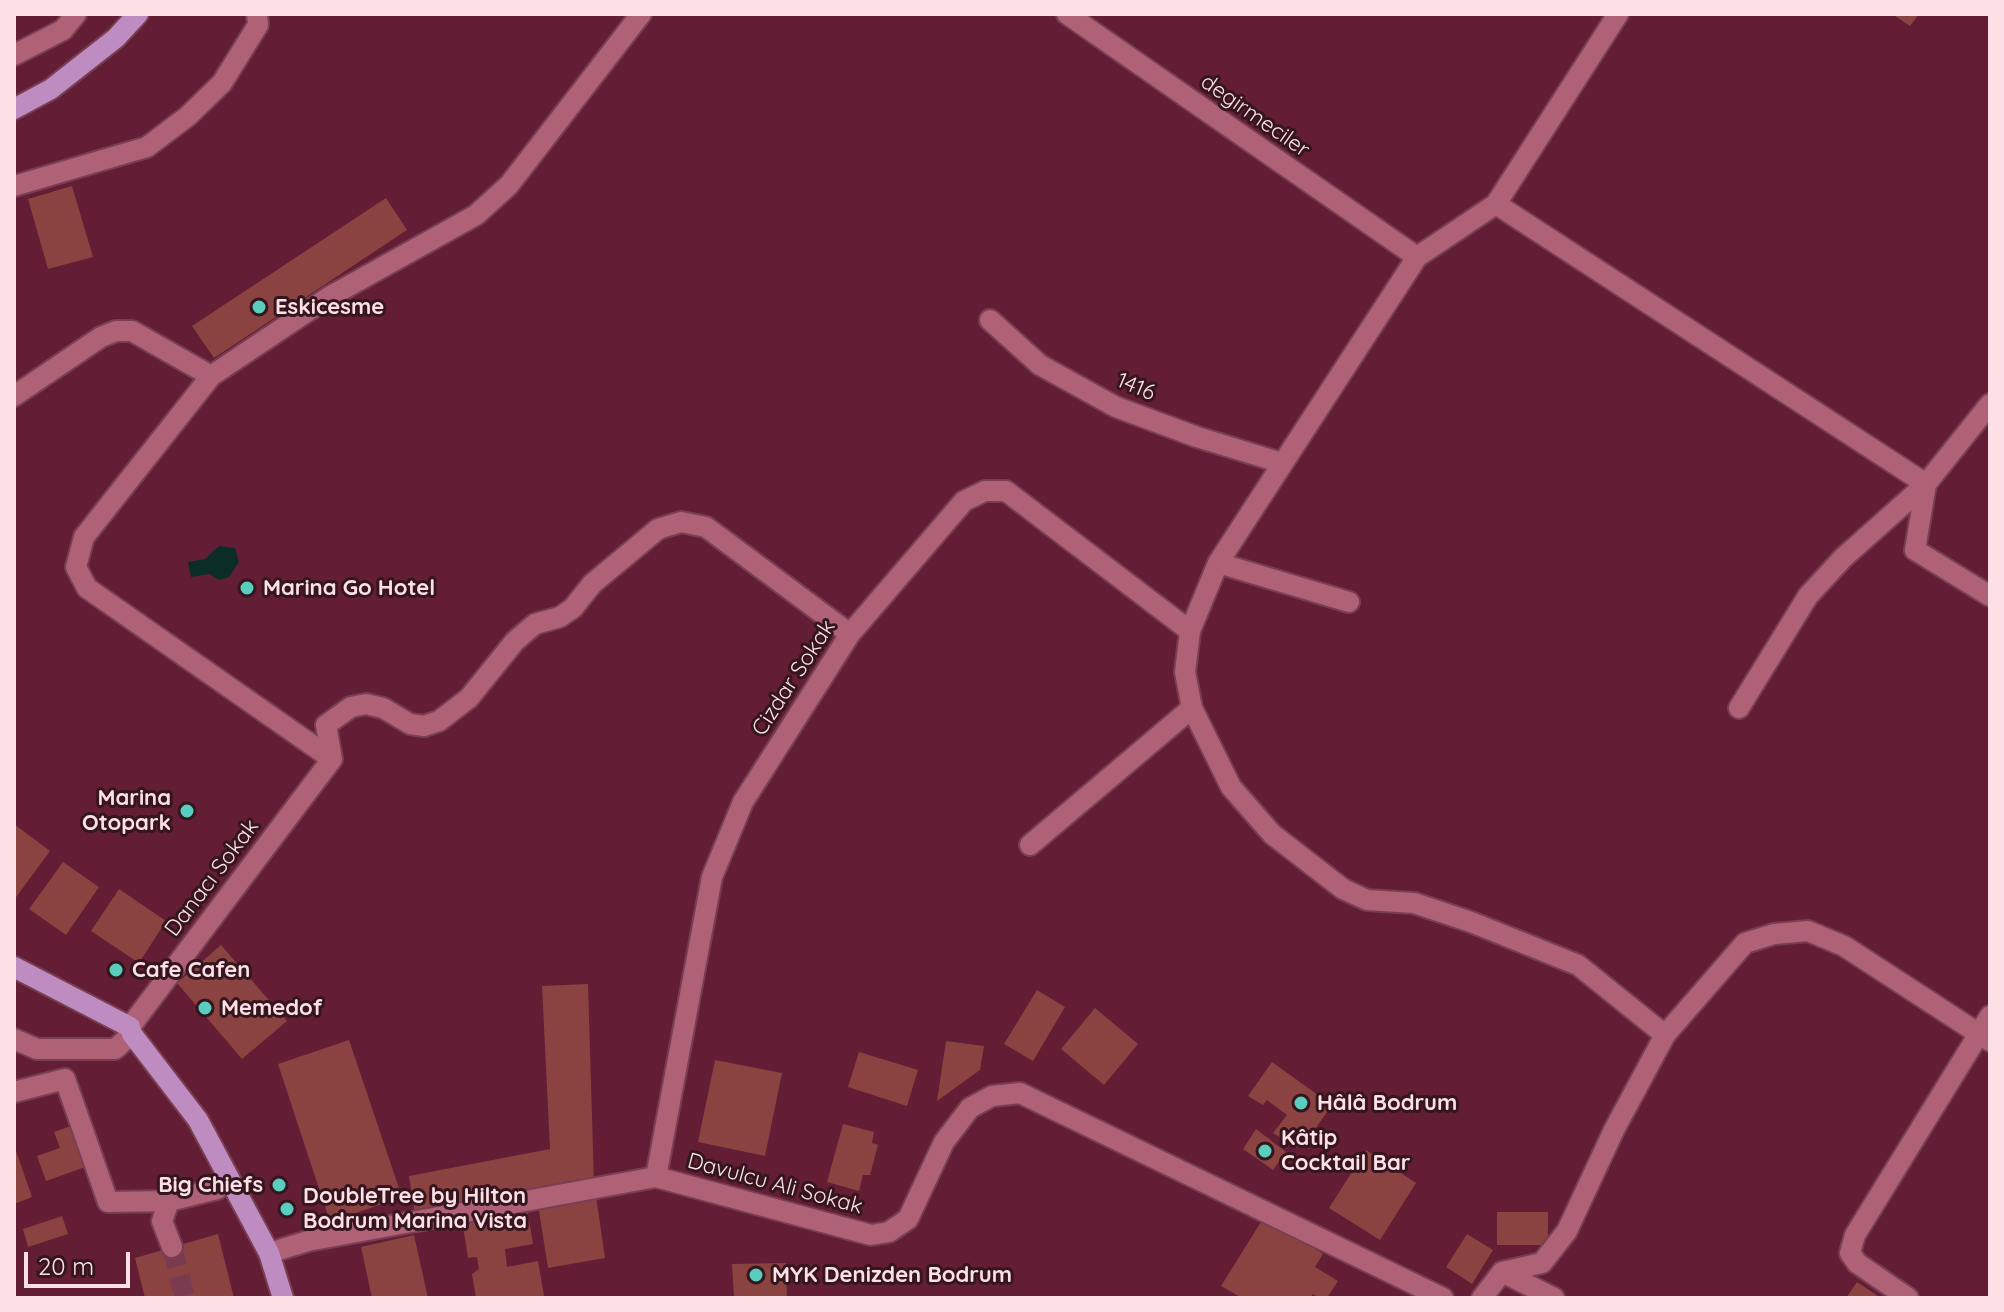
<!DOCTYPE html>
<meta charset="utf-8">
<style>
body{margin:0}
#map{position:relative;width:2004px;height:1312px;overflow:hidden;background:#631d34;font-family:Quicksand,sans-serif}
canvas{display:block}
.frame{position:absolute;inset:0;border:16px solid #fce0e6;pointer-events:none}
.scale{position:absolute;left:24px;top:1252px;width:106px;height:36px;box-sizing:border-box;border:4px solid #fce0e6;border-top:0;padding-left:10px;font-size:24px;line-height:28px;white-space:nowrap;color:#fce0e6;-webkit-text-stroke:6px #35161e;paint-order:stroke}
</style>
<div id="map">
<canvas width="2004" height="1312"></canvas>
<div class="frame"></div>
<div class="scale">20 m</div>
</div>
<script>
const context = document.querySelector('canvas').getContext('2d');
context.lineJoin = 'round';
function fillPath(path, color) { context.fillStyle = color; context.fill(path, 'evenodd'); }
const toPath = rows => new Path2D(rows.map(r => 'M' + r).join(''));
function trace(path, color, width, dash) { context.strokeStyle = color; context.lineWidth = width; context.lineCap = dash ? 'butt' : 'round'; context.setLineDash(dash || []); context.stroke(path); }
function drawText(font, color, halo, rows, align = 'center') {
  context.font = font + ' Quicksand,sans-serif'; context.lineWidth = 6; context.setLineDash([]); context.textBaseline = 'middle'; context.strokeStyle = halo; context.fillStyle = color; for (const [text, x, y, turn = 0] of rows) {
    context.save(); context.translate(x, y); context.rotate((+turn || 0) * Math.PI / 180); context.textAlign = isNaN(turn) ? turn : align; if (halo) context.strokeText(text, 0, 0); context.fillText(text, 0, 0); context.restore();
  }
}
const water = toPath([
 [219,546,235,548,239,562,229,577,219,580,209,574,191,577,188,562,205,559]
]);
const building = toPath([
 [1892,14,1919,14,1910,26],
 [72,186,93,257,48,269,28,199],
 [386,198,407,230,214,358,192,326],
 [14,824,50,851,14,900],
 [63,862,99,887,66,935,29,909],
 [119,889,166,921,139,963,91,931],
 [221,945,287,1021,242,1059,177,983],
 [588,984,594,1183,415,1215,409,1176,550,1149,542,986],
 [1037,990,1065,1007,1033,1061,1004,1044],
 [1095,1008,1138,1044,1104,1085,1061,1049],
 [349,1040,402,1197,330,1222,278,1064],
 [946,1041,984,1046,980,1070,937,1101],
 [859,1052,918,1070,907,1106,848,1087],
 [715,1060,782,1073,765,1156,698,1142],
 [1272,1062,1332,1105,1313,1132,1310,1129,1297,1148,1273,1133,1287,1115,1267,1100,1263,1105,1248,1096],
 [843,1124,874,1132,872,1143,878,1145,870,1175,863,1175,859,1191,827,1182],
 [74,1125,88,1166,46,1181,37,1156,60,1148,54,1132],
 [1256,1129,1286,1152,1273,1170,1243,1149],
 [14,1145,32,1197,14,1204],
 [1366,1150,1416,1183,1380,1240,1329,1208],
 [596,1196,605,1258,548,1268,538,1205],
 [527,1208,533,1244,505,1249,507,1267,538,1261,544,1296,476,1298,472,1274,479,1269,477,1257,468,1258,462,1220],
 [1497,1212,1548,1212,1548,1245,1497,1245],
 [62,1216,68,1234,28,1247,23,1229],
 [1264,1217,1323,1254,1315,1267,1338,1281,1327,1298,1319,1298,1313,1294,1310,1298,1242,1298,1221,1286],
 [218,1234,234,1298,145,1298,135,1258],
 [1467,1234,1493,1250,1472,1284,1446,1267],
 [414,1235,428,1298,372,1298,361,1247],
 [786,1263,787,1298,734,1298,732,1264],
 [1857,1282,1881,1298,1846,1298]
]);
const minorTunnel = toPath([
 [172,1247,185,1298]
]);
const minor = toPath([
 [1067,14,1417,257],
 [1618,14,1496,204,1417,257,1218,563,1190,631,1185,672,1192,708,1231,787,1272,834,1343,889,1367,900,1414,903,1471,922,1578,965,1665,1035],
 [14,55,63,30,76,14],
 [14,186,147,147,188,116,222,83,258,25,257,14],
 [1496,204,1926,484],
 [990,320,1040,365,1116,407,1197,437,1282,463],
 [14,396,101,337,116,331,132,331,211,376],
 [1926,484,1915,550,1990,596],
 [1218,563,1349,602],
 [1739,708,1808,596,1843,558,1926,484,1990,404],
 [332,759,87,588,76,567,84,537,211,376,329,297,476,215,509,185,641,14],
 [332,759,326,725,351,707,366,704,383,708,410,724,424,726,439,721,469,698,515,641,535,624,560,617,573,608,592,584,658,529,681,522,706,527,850,634],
 [1030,845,1192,708],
 [130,1027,332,759],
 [14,1039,37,1049,115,1049,132,1034],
 [14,1092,65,1079,108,1202,169,1201],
 [656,1177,712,877,743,802,850,634,964,501,985,491,1006,491,1190,631],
 [172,1247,162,1221,169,1201,217,1189],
 [269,1253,308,1241,656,1177,871,1235,889,1232,908,1219,944,1142,970,1108,992,1096,1020,1093,1443,1298],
 [1502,1272,1542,1263,1567,1231,1614,1130,1665,1035,1745,943,1774,934,1808,931,1844,946,1990,1041],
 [1482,1298,1502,1272,1554,1298],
 [1908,1298,1857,1263,1850,1253,1855,1235,1990,1016]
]);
const major = toPath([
 [14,109,51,89,116,38,138,14],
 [14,967,130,1027,132,1034,198,1120,269,1253,283,1298]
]);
const markers = [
 [259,307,8,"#59cebf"],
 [247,588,8,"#59cebf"],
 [187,811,8,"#59cebf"],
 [116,970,8,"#59cebf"],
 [205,1008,8,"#59cebf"],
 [1301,1103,8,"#59cebf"],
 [1265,1151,8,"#59cebf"],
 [279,1185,8,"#59cebf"],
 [287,1209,8,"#59cebf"],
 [756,1275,8,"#59cebf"]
];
const streetNames = [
 ["degirmeciler",1255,116,35],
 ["1416",1136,387,23],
 ["Cizdar Sokak",794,678,-57],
 ["Danacı Sokak",212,878,-53],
 ["Davulcu Ali Sokak",775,1184,15]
];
const poiNames = [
 ["Eskicesme",275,307],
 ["Marina Go Hotel",263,588],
 ["Marina",171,798,"right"],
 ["Otopark",171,823,"right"],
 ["Cafe Cafen",132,970],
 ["Memedof",221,1008],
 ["Hâlâ Bodrum",1317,1103],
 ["Kâtip",1281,1138],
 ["Cocktail Bar",1281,1163],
 ["Big Chiefs",263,1185,"right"],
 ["DoubleTree by Hilton",303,1196],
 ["Bodrum Marina Vista",303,1221],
 ["MYK Denizden Bodrum",772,1275]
];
fillPath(water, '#0b2d28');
fillPath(building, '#8a4340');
trace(minorTunnel, '#7a3a4f', 20, [20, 10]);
trace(minor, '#783f54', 24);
trace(major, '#783f54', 24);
trace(minor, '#af6176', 20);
trace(major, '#bf8cc1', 20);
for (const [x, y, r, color] of markers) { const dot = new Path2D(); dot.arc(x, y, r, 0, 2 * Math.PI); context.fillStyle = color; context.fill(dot); trace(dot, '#35161e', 3); }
drawText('22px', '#fce0e6', '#35161e', streetNames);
drawText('bold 22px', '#fce0e6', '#35161e', poiNames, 'left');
</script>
